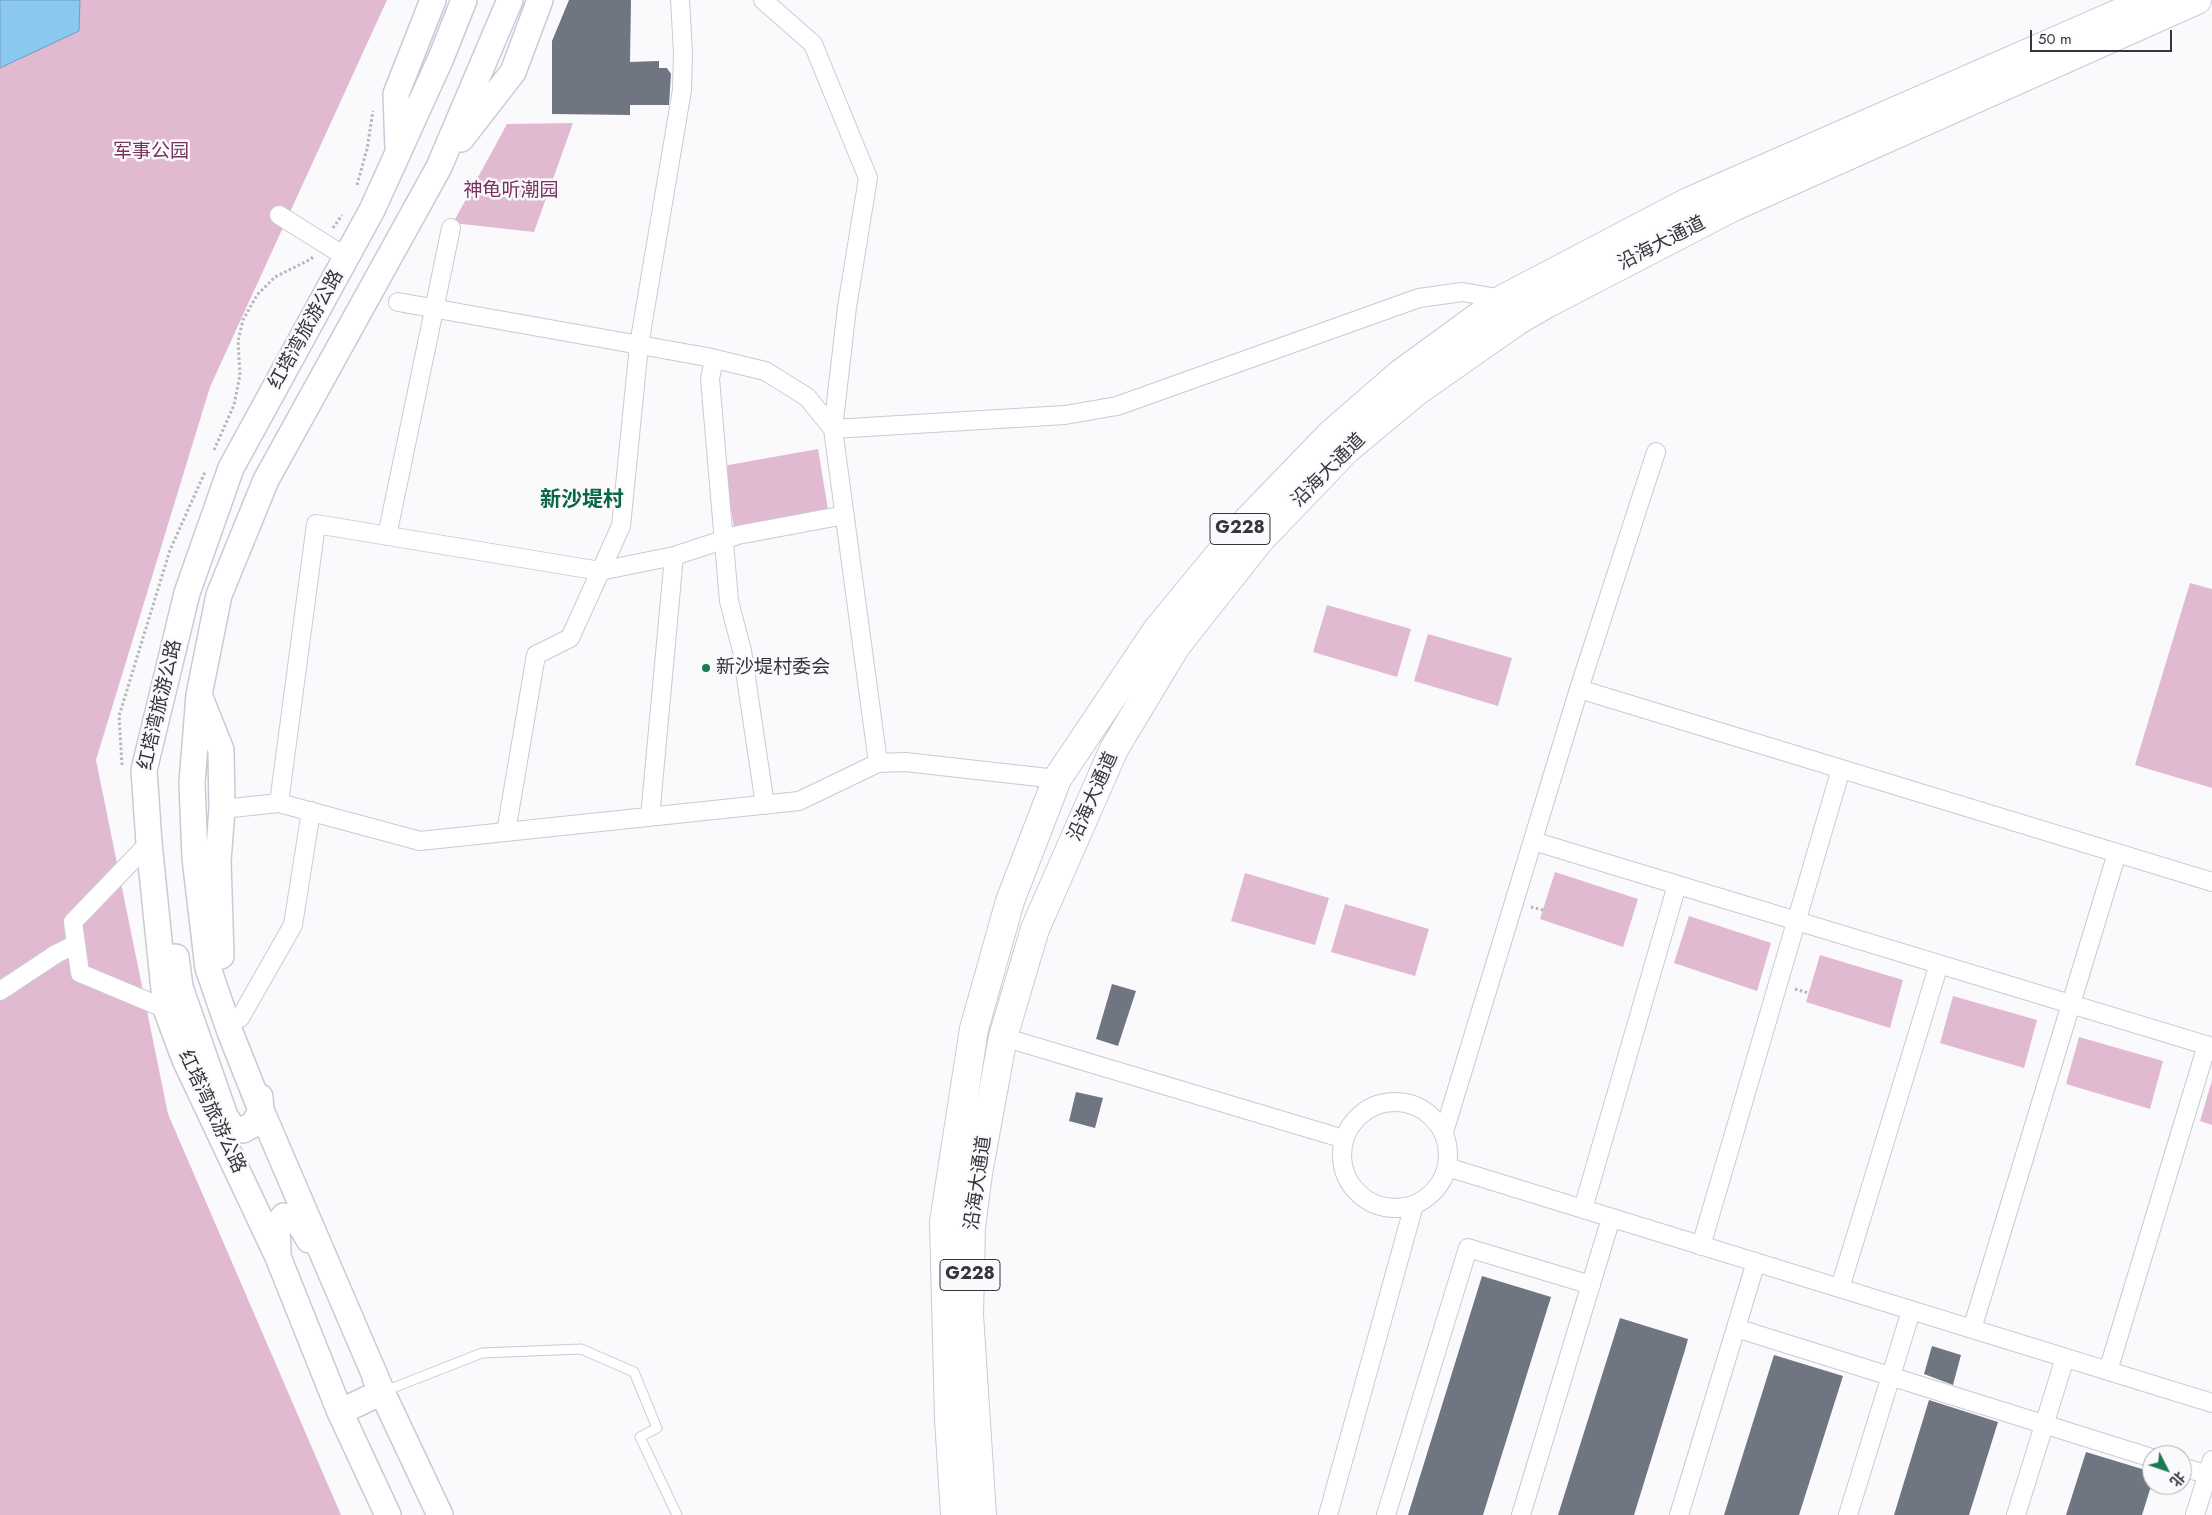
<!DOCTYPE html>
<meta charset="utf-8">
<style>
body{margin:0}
#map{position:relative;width:2212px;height:1515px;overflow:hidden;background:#fafafd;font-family:Jost,"Noto Sans SC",sans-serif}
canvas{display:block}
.north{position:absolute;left:2142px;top:1445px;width:50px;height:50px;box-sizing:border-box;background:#fafafd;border:1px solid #acabaf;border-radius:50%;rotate:131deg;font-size:14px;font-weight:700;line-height:20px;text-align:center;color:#36353b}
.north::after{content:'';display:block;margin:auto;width:18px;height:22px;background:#1b7a51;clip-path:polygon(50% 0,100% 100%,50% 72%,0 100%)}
.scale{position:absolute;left:2030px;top:30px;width:142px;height:22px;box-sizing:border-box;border:2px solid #36353b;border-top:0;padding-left:6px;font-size:15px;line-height:18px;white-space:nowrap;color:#36353b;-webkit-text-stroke:4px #fafafd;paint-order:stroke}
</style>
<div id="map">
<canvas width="2212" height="1515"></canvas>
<div class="north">北</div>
<div class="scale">50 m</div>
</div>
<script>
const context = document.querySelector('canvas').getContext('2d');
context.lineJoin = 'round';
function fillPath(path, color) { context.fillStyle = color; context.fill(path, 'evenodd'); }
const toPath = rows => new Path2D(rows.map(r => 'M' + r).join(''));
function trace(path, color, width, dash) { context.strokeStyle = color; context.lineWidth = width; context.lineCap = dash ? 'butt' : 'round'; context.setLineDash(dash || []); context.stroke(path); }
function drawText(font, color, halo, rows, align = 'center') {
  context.font = font + ' Jost,"Noto Sans SC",sans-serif'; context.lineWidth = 5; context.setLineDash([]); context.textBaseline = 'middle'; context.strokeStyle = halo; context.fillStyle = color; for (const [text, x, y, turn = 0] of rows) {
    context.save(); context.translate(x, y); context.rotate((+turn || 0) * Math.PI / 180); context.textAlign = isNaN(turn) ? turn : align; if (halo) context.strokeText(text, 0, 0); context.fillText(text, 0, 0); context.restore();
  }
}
const green = toPath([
 [43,0,387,0,210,387,96,760,168,1114,341,1515,0,1515,0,43],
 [573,123,534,232,453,223,507,124],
 [818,449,828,509,734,527,723,466],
 [2190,583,2212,589,2212,788,2135,765],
 [1327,605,1411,629,1397,677,1313,652],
 [1428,634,1512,658,1498,706,1414,681],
 [1555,872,1638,899,1623,947,1540,919],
 [1245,873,1329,898,1315,945,1231,921],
 [1345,904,1429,929,1415,976,1331,952],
 [1689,916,1771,943,1757,991,1674,963],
 [1820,955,1903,980,1890,1028,1806,1002],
 [1953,996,2037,1020,2024,1068,1940,1043],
 [2079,1037,2163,1061,2150,1109,2066,1084],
 [2212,1080,2212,1125,2200,1121]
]);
const water = toPath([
 [0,0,80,0,79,31,0,68,0,0]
]);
const building = toPath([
 [569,0,631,0,630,62,659,61,659,68,667,68,671,74,669,105,630,105,630,115,552,114,552,41],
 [1112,984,1136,991,1118,1046,1096,1039],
 [1076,1092,1103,1098,1095,1128,1069,1121],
 [1482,1276,1551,1297,1483,1515,1408,1515],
 [1620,1318,1688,1339,1685,1350,1634,1515,1558,1515],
 [1932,1346,1961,1355,1953,1385,1924,1374],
 [1774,1355,1843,1376,1799,1515,1724,1515],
 [1929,1400,1998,1422,1969,1515,1894,1515],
 [2086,1452,2152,1472,2152,1483,2142,1515,2066,1515]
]);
const path = toPath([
 [357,185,367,149,373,111],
 [333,228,342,215],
 [214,450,234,405,240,375,238,341,243,320,257,295,275,277,311,259,314,256],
 [122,765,119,716,170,550,205,472],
 [1531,907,1543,910],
 [1795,989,1808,993]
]);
const lane = toPath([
 [385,1391,482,1353,581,1349,634,1372,657,1428,640,1437,677,1515]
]);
const street = toPath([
 [763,0,813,44,868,178,847,307,833,429,878,763],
 [279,215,346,257],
 [398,302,707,357,765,371,807,397,833,429,1065,415,1117,406,1419,298,1462,292,1503,299],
 [714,359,710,379,729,601,742,651,765,805],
 [387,536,451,228],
 [1579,689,2212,882],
 [279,803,316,524,600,571,674,556,738,535,845,515],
 [222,809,279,803,420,841,799,801,878,763,905,762,1057,779],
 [650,817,674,556],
 [506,832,536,655,570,638,621,526,639,345,682,90,683,52,680,0],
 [1533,841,2212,1047],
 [149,843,73,922,80,973,166,1009],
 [0,991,56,954,76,944],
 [240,1018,293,925,311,811],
 [1003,1037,1344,1139],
 '1342 1155a53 53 0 1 1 106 0a53 53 0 1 1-106 0Z',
 [1444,1132,1579,689,1656,452],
 [1447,1167,2212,1403],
 [1583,1209,1677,885],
 [1701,1246,1841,769],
 [1840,1288,1939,964],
 [1736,1328,2152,1458],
 [1972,1329,2117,853],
 [2108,1371,2207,1045],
 [2182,1467,2212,1476],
 [1328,1515,1414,1205],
 [1386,1515,1468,1248,1591,1285],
 [1521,1515,1611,1218],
 [1679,1515,1756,1262],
 [1848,1515,1911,1311],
 [2016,1515,2065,1358],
 [2195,1515,2212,1460]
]);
const secondary = toPath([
 [461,139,513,72,540,0],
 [398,148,396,94,433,0],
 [201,700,221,750,222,809,218,861,221,956],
 [176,957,180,987,225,1116,232,1127,243,1130,254,1124,261,1110,260,1097],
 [278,1252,277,1225,284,1216,296,1218,309,1240],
 [340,1412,382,1392,375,1378],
 [388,1515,340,1412,278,1257,185,1060,166,1009,149,843,144,770,187,593,231,468,372,210,441,58,464,0],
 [440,1515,382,1392,261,1110,230,1032,208,968,195,858,192,783,199,695,219,595,266,480,439,167,510,0]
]);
const highway = toPath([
 [955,1515,949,1419,944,1222,974,1029,1010,901,1057,779,1157,630,1247,521,1332,433,1400,374,1503,299,1688,202,2149,0],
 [982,1515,969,1315,971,1227,978,1173,1003,1037,1035,929,1114,749,1176,646,1259,541,1346,450,1417,391,1517,321,1546,304,1733,207,2197,0]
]);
const markers = [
 [706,668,5,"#1b7a51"]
];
const shields = [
 [1240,529,60],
 [970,1275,60]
];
const shieldNames = [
 ["G228",1240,529],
 ["G228",970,1275]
];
const parkNames = [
 ["军事公园",151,152],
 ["神龟听潮园",511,191]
];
const streetNames = [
 ["沿海大通道",1662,244,-27],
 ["红塔湾旅游公路",307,330,-61],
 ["沿海大通道",1329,471,-45],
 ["红塔湾旅游公路",161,705,-77],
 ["沿海大通道",1094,797,-66],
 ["红塔湾旅游公路",211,1112,65],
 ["沿海大通道",979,1183,-82]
];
const poiNames = [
 ["新沙堤村委会",716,668]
];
const quarterNames = [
 ["新沙堤村",582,501]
];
fillPath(green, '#e1bad1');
fillPath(water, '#8ac8ef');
trace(water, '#719cb9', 1);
fillPath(building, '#6f7581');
trace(lane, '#cbc9d7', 11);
trace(street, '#cbc9d7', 20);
trace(secondary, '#cbc9d7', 28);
trace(highway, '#cbc9d7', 30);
trace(path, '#b7b7bb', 3, [2.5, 2.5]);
trace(lane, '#fff', 9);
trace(street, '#fff', 18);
trace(secondary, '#fff', 25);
trace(highway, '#fff', 28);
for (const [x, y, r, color] of markers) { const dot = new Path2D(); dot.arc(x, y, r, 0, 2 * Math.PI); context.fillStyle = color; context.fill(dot); trace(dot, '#fafafd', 2); }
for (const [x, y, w] of shields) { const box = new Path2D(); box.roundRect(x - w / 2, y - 15.5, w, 31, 4); context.fillStyle = '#fafafd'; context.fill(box); trace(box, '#36353b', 1); }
drawText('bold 18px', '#36353b', null, shieldNames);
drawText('19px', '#783261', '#fafafd', parkNames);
drawText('19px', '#36353b', '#fafafd', streetNames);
drawText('19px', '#36353b', '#fafafd', poiNames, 'left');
drawText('bold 21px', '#0c6743', '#fafafd', quarterNames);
</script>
